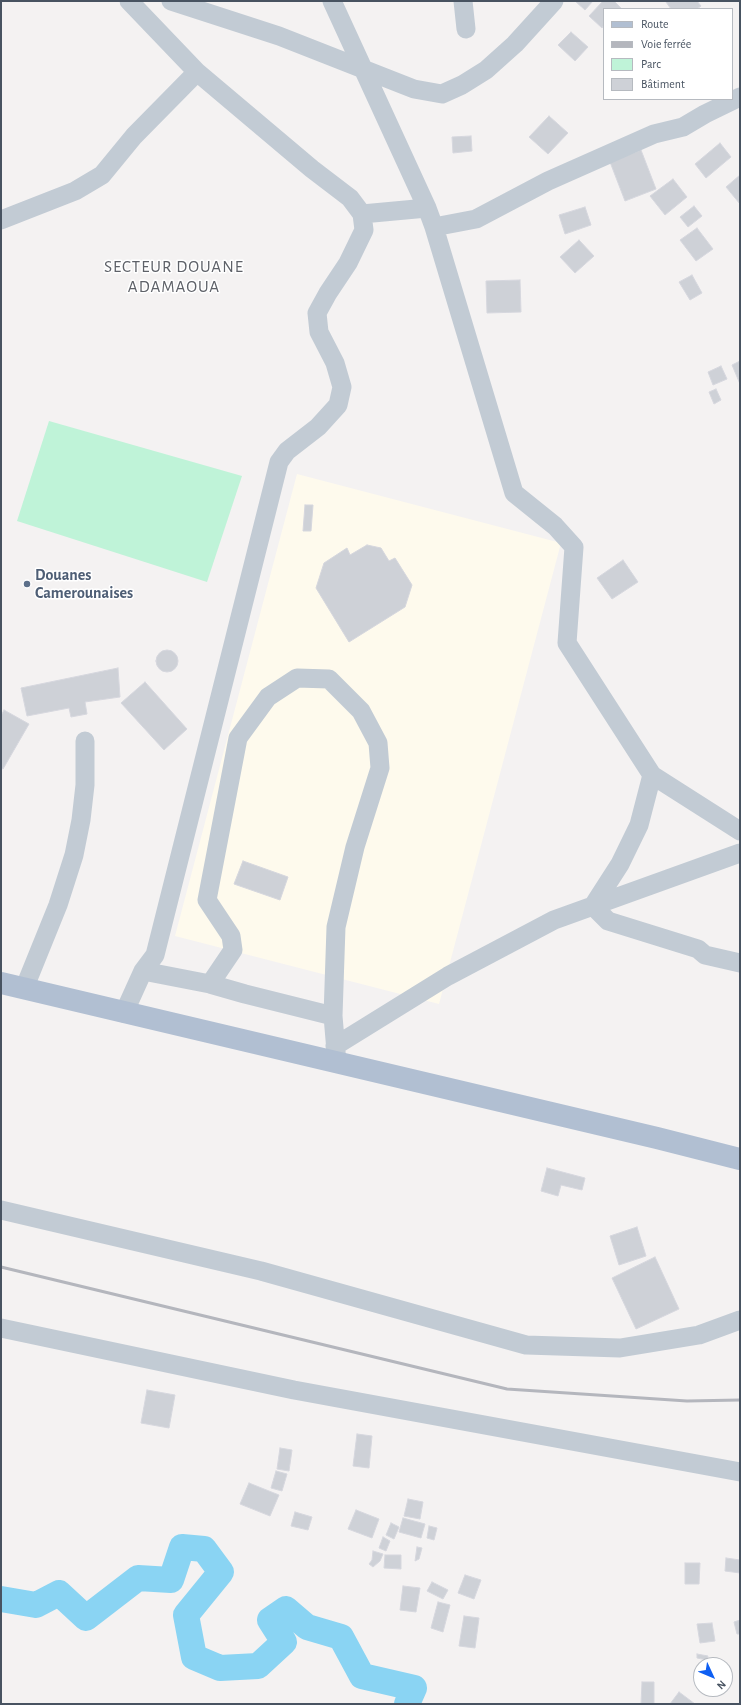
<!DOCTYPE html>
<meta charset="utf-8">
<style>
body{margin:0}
#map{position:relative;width:741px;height:1705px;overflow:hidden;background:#f4f2f2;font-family:"Alegreya Sans",sans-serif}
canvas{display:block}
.frame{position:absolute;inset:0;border:2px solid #485361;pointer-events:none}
.legend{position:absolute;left:603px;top:8px;width:130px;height:92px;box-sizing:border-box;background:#fff;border:1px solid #b6bac0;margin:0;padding:5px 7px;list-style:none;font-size:12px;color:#485361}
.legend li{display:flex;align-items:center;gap:8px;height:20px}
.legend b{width:20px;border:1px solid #b6bac0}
.north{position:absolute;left:693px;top:1657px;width:40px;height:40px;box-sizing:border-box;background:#fff;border:1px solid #b6bac0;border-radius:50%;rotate:134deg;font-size:11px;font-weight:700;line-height:16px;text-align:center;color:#485361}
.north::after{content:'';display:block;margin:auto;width:14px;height:18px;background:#0e5ff3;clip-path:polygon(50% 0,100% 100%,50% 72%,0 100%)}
</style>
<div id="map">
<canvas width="741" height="1705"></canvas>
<div class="frame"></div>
<ul class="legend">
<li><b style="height:5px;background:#b1bfd2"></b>Route</li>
<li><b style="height:5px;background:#b4b6bd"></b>Voie ferrée</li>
<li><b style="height:11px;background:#bff3d8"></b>Parc</li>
<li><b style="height:11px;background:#ced1d7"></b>Bâtiment</li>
</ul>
<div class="north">N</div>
</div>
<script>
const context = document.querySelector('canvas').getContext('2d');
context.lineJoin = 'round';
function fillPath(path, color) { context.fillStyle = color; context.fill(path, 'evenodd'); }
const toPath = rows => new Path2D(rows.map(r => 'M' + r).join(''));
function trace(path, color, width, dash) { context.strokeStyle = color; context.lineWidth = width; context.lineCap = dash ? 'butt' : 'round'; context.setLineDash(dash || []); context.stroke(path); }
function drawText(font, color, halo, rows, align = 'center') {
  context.font = font + ' "Alegreya Sans",sans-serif'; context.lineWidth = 3; context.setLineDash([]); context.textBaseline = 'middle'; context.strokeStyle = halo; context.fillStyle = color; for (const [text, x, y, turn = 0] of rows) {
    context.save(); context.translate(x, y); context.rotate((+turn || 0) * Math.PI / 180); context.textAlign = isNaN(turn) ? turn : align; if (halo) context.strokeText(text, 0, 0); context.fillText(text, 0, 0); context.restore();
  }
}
const commercial = toPath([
 [297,474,561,543,439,1004,175,936]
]);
const green = toPath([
 [49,421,242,476,207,582,17,521]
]);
const river = toPath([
 [1,1599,36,1605,59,1593,86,1618,138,1578,171,1580,182,1547,204,1549,221,1572,186,1615,194,1657,220,1668,258,1666,284,1642,270,1620,286,1609,307,1627,341,1637,362,1676,414,1688,407,1704]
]);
const building = toPath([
 [575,1,593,1,585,10,575,1],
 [603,1,614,1,621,8,619,9,604,9,604,25,602,28,589,16,603,1],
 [667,1,697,1,701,6,697,9,671,9,666,2,667,1],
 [571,32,588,47,575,61,558,45,571,32],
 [549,116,568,133,548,154,529,137,549,116],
 [471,136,472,151,453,153,452,137,471,136],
 [720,143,731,157,706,178,695,164,720,143],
 [641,150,656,189,625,201,610,162,641,150],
 [740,175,740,204,726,187,740,175],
 [673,179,687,197,665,215,650,196,673,179],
 [694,206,702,216,688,227,680,217,694,206],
 [585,207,591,225,565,234,559,215,585,207],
 [697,228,713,249,696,261,680,240,697,228],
 [579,240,594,256,575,273,560,257,579,240],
 [692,275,702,293,690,300,679,282,692,275],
 [520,280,521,312,487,313,486,281,520,280],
 [740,361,740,384,732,365,740,361],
 [721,366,727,379,713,385,708,372,721,366],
 [716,389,721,400,714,404,709,392,716,389],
 [305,505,313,505,311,531,303,531,305,505],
 [367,545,381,548,389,561,395,558,412,585,405,607,349,642,316,588,324,563,347,548,350,555,367,545],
 [623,560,638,582,612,599,597,578,623,560],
 '156 661a11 11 0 1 1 22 0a11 11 0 1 1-22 0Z',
 [118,668,120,697,85,702,87,714,71,717,69,708,27,716,21,688,118,668],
 [145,682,187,729,164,750,121,703,145,682],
 [4,710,29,724,3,769,1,768,1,716,4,710],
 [243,861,288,877,280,900,234,884,243,861],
 [547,1168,585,1178,582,1190,561,1185,558,1196,541,1191,547,1168],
 [637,1227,646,1256,619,1265,610,1236,637,1227],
 [655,1257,679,1309,636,1329,612,1278,655,1257],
 [147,1390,175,1395,169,1428,141,1423,147,1390],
 [357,1434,372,1436,369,1468,353,1466,357,1434],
 [280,1448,292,1450,289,1471,277,1469,280,1448],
 [276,1471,287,1474,282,1491,271,1488,276,1471],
 [249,1483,279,1495,270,1516,240,1504,249,1483],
 [408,1499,423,1502,420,1519,404,1516,408,1499],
 [356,1510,379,1519,372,1538,348,1529,356,1510],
 [295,1512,312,1517,308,1530,291,1526,295,1512],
 [403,1518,425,1524,421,1538,399,1532,403,1518],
 [391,1523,399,1527,394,1539,386,1535,391,1523],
 [429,1526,437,1528,434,1540,427,1538,429,1526],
 [383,1537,390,1541,386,1551,379,1548,383,1537],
 [417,1547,422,1548,419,1559,415,1561,417,1547],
 [373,1551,383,1554,380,1561,373,1567,369,1564,372,1560,373,1551],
 [385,1555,401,1555,401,1569,384,1568,385,1555],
 [726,1558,740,1560,740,1573,725,1571,726,1558],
 [685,1563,700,1563,699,1584,685,1584,685,1563],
 [465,1575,481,1580,474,1599,458,1593,465,1575],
 [432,1582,448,1590,443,1599,427,1591,432,1582],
 [403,1586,420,1588,416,1612,400,1610,403,1586],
 [438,1602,450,1605,443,1632,431,1628,438,1602],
 [464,1616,479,1618,475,1648,459,1646,464,1616],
 [740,1620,740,1634,737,1634,734,1622,740,1620],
 [712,1623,715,1641,700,1643,697,1624,712,1623],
 [697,1654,708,1656,707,1660,697,1658,697,1654],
 [642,1682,654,1682,654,1704,641,1704,642,1682],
 [679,1692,695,1704,670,1704,679,1692]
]);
const minor = toPath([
 [171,1,279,36,414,89,442,94,462,85,486,70,515,44,554,1],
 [332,1,427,208,434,227,514,493,555,526,574,547,567,643,652,775,740,831],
 [463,1,466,29],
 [362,214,427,208],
 [1,220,75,191,102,175,134,136,197,72],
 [434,227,476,219,548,181,654,134,683,127,705,114,740,97],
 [652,775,639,825,620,864,593,906,608,921,698,949,705,955,740,963],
 [143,971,210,984,245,994,333,1016],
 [210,984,233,950,231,936,207,900,238,738,268,697,297,678,329,679,361,711,378,743,380,768,355,847,336,927,333,1016,337,1063],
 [24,989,58,905,74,855,81,820,85,785,85,741],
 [124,1013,143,971,155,955,279,462,287,451,318,427,338,405,342,387,335,363,319,332,317,313,328,293,348,263,364,230,362,214,350,198,312,169,197,72,129,1],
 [335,1046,448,976,554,920,740,853],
 [1,1210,261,1271,526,1345,620,1348,699,1335,740,1320],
 [1,1328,294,1390,740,1472]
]);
const major = toPath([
 [1,983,657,1138,740,1159]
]);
const rail = toPath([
 [1,1267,507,1389,687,1401,740,1400]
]);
const markers = [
 [27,584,4,"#5c6f8a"]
];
const serviceNames = [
 ["Douanes",35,575],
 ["Camerounaises",35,593]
];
const neighbourhoodNames = [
 ["SECTEUR DOUANE",174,267],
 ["ADAMAOUA",174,287]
];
fillPath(commercial, '#fefaed');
fillPath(green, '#bff3d8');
trace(river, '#8ad4f3', 26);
fillPath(building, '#ced1d7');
trace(building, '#d6d7de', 1);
trace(minor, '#c2cbd4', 19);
trace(major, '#b1bfd2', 22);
trace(rail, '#b4b6bd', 3);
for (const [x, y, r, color] of markers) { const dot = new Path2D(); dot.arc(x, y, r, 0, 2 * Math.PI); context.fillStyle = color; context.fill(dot); trace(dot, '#fff', 1.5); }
drawText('bold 16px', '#4e5e75', '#fff', serviceNames, 'left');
context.letterSpacing = '1px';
drawText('17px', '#5e6168', '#fff', neighbourhoodNames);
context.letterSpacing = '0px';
</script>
